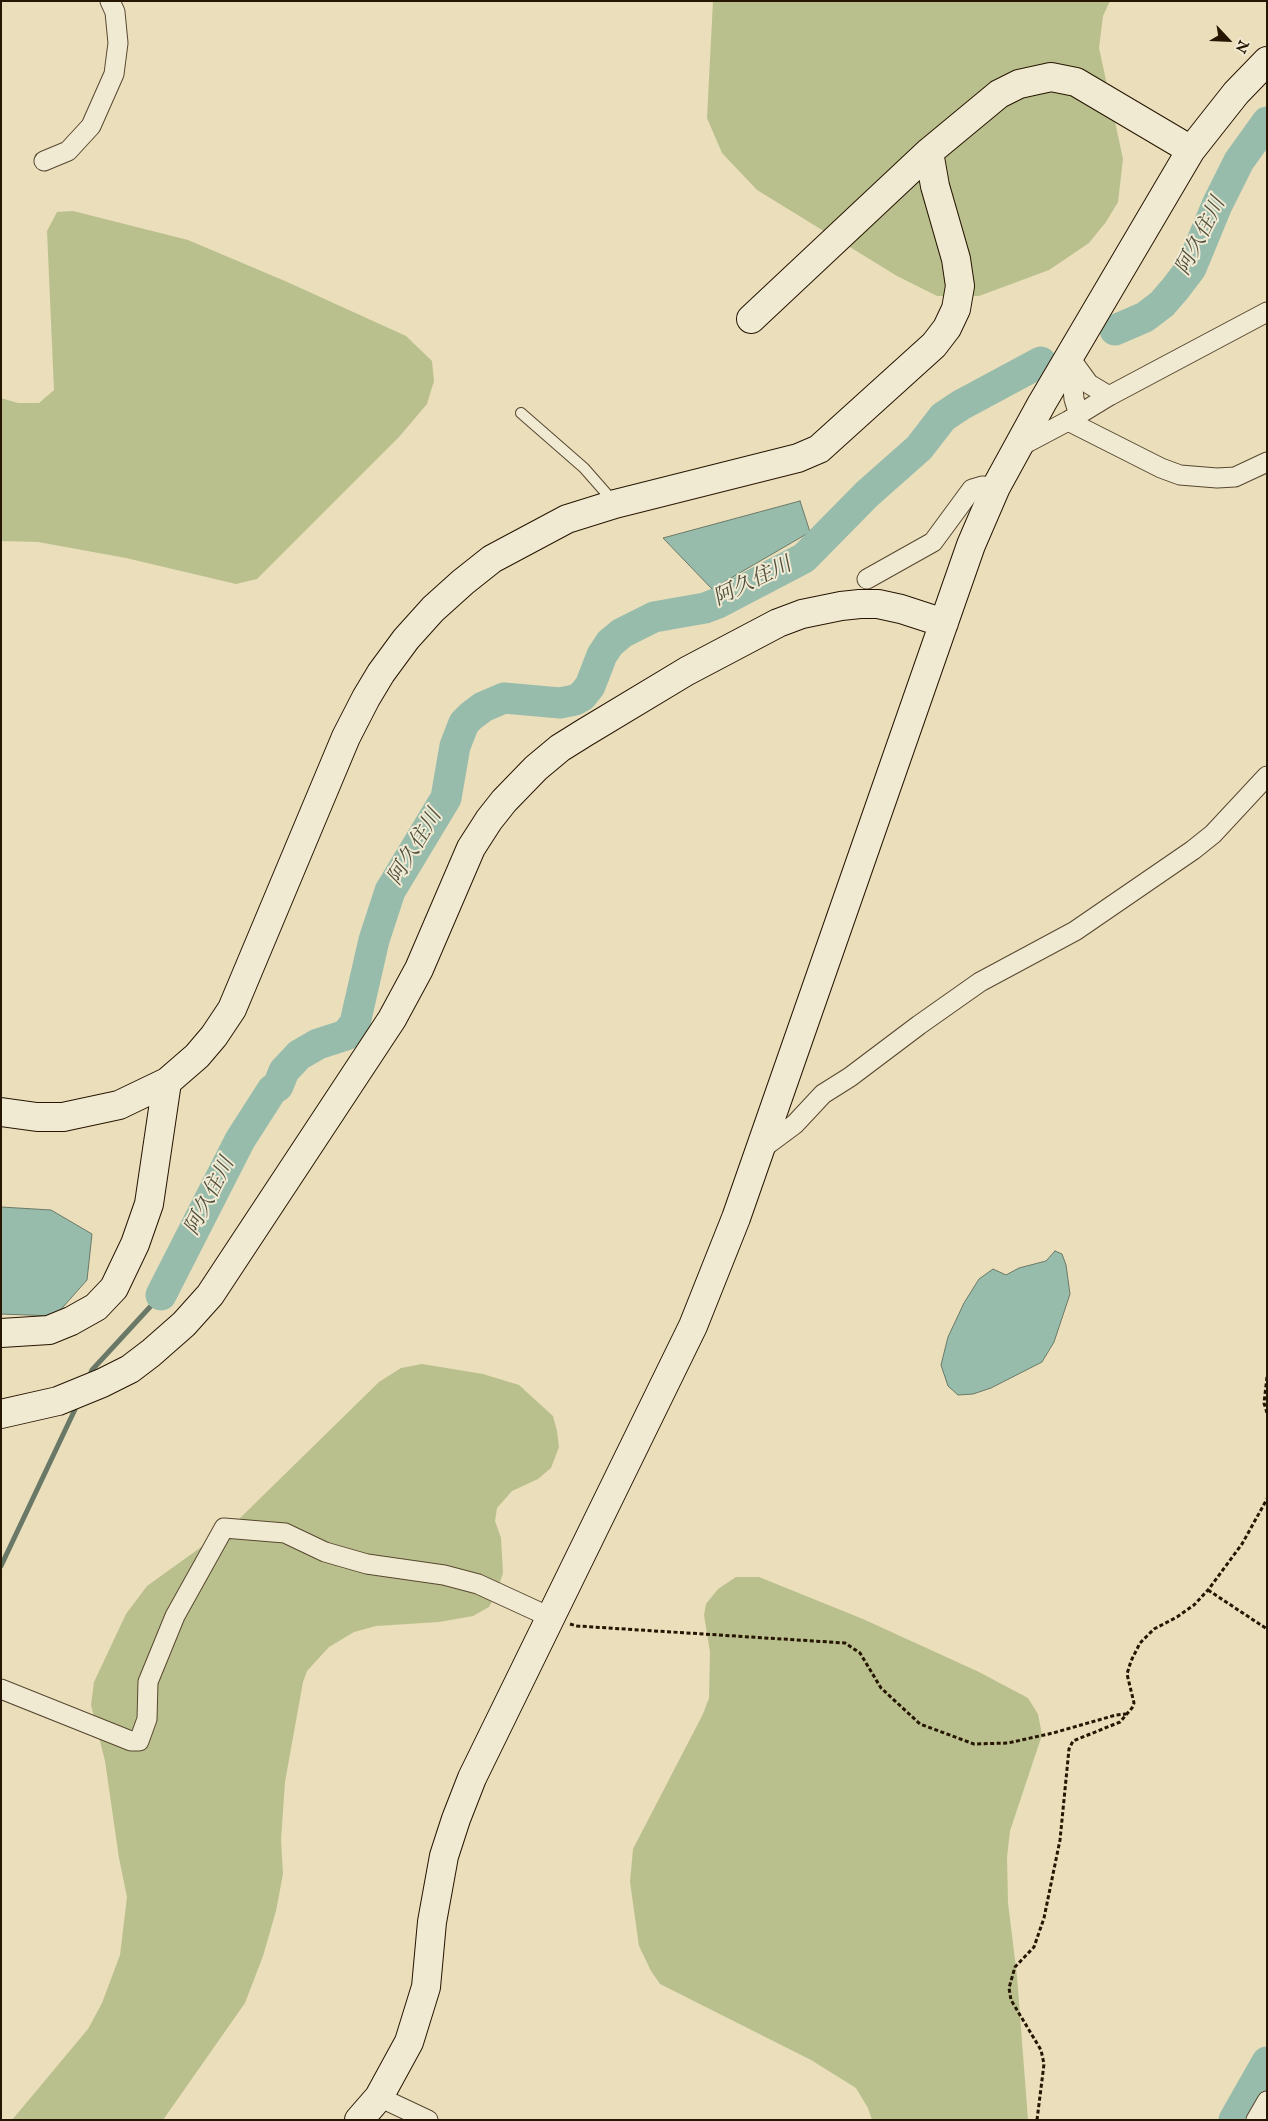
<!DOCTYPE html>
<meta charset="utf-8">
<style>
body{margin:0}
#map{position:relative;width:1268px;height:2121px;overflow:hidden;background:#eadebb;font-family:"IM FELL English",serif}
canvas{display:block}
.frame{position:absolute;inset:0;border:2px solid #261500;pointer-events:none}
.north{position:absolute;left:1203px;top:15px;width:50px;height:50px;-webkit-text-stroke:4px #f1ead3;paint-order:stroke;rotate:115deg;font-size:14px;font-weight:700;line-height:20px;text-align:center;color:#261500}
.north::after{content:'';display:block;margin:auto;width:18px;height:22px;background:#261500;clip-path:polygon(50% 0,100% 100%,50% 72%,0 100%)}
</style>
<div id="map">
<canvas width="1268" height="2121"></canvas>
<div class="frame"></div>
<div class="north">N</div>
</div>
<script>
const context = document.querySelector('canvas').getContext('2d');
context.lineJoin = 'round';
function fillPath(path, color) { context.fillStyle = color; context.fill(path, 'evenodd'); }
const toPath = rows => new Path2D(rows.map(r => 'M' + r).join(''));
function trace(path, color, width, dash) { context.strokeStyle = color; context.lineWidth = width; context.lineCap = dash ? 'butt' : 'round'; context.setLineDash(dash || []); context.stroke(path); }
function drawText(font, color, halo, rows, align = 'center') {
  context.font = font + ' "IM FELL English","Noto Serif JP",serif'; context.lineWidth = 4; context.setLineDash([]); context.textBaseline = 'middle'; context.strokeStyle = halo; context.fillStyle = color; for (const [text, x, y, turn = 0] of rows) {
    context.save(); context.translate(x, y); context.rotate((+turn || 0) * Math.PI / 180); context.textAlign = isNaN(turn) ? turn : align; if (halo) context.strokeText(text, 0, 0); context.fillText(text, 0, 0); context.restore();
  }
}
const green = toPath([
 [713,1,1110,1,1103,16,1099,48,1123,159,1118,202,1106,222,1089,243,1049,270,979,296,937,296,897,276,757,190,722,153,707,118],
 [73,211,188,240,285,281,406,336,432,361,434,381,427,404,399,437,257,579,236,584,126,558,38,542,1,541,1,398,18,403,39,403,54,390,47,231,57,212],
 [422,1364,483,1374,519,1385,553,1416,557,1431,559,1447,551,1468,538,1479,512,1491,497,1508,495,1521,501,1538,503,1573,496,1594,489,1607,473,1616,439,1622,376,1626,354,1632,329,1647,307,1671,303,1682,285,1782,281,1840,283,1874,276,1911,263,1956,245,2003,163,2120,12,2120,88,2029,102,2003,120,1955,127,1897,119,1858,105,1761,91,1705,94,1682,126,1614,147,1586,236,1522,379,1382,401,1368],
 [736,1577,759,1577,863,1619,979,1672,1028,1698,1038,1714,1042,1735,1010,1831,1007,1857,1008,1903,1017,1976,1028,2120,872,2120,868,2108,856,2088,811,2060,660,1984,651,1971,639,1946,630,1882,633,1849,703,1714,709,1698,710,1652,704,1615,706,1604,718,1589]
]);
const water = toPath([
 [800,501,810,532,712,589,663,538,800,501],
 [1,1207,51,1210,92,1234,87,1280,55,1316,1,1314,1,1207],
 [1055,1251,1062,1254,1066,1265,1070,1294,1054,1342,1042,1362,991,1388,973,1394,958,1395,948,1386,941,1365,948,1337,964,1303,979,1279,993,1269,1006,1275,1019,1268,1046,1261,1055,1251]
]);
const stream = toPath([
 [89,1377,92,1370,161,1295],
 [1,1566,78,1403]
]);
const river = toPath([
 [1115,330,1145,317,1162,304,1175,289,1191,268,1217,205,1239,161,1267,122],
 [161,1295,240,1140,272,1090,278,1086,284,1071,299,1055,318,1044,346,1035,355,1023,374,940,390,891,446,798,455,746,464,723,471,716,483,707,504,698,560,703,575,700,582,696,590,686,602,655,610,643,622,633,654,617,705,608,718,603,804,558,867,494,919,448,943,417,961,405,1041,362],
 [1234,2120,1267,2062]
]);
const path = toPath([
 [1267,1377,1264,1403,1267,1413],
 [1208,1590,1267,1629],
 [570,1624,577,1626,845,1643,860,1653,881,1688,920,1724,974,1744,1008,1743,1053,1733,1116,1715,1126,1714],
 [1037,2120,1044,2064,1041,2050,1011,2000,1009,1988,1015,1967,1034,1947,1044,1918,1060,1840,1069,1749,1073,1741,1120,1722,1132,1708,1134,1703,1127,1674,1131,1661,1140,1643,1154,1629,1177,1617,1194,1605,1208,1590,1242,1544,1267,1499]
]);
const lane = toPath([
 [521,413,584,468,613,501]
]);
const street = toPath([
 [44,161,68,151,91,126,114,74,118,43,115,12,110,1],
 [1070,357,1074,399,1079,415],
 [1070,358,1089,384,1109,396],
 [1068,421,1161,468,1180,475,1217,478,1235,477,1267,462],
 [1017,448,1068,421,1109,396,1267,312],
 [867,579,933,542,972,489,982,486,996,487],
 [760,1150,795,1124,823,1094,850,1077,919,1025,980,982,1075,931,1193,850,1213,834,1267,776],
 [1,1689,131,1741,139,1741,147,1719,148,1682,175,1616,224,1528,285,1533,325,1552,367,1564,444,1575,478,1584,552,1618],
 [379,2097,428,2120],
 [1256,2120,1267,2101]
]);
const secondary = toPath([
 [751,319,929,152,999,94,1019,84,1051,77,1076,82,1191,150],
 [1,1112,37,1117,63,1117,119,1105,167,1082,197,1056,214,1036,232,1009,346,737,366,698,381,673,406,639,433,609,463,582,492,559,567,519,615,504,798,458,819,449,934,345,947,328,956,309,960,286,956,259,935,186,929,152],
 [1,1333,49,1330,71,1321,96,1307,114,1288,135,1244,149,1204,167,1082],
 [1,1414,58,1401,102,1383,130,1369,151,1353,184,1324,210,1295,392,1019,419,969,471,848,489,820,504,801,536,768,560,748,584,733,687,671,778,623,802,614,841,606,860,604,878,604,901,609,944,623],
 [359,2120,379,2097,409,2042,426,1987,432,1922,444,1856,456,1819,472,1778,693,1326,736,1218,971,545,996,487,1042,403,1191,150,1236,93,1267,61]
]);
const waterNames = [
 ["阿久住川",1202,237,-63],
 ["阿久住川",753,583,-26],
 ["阿久住川",416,848,-59],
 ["阿久住川",211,1197,-63]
];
fillPath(green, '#bac08d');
fillPath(water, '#98bcac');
trace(water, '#6a7967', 1);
trace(stream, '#6a7967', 5);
trace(river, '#98bcac', 31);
trace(lane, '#57472f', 12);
trace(street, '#57472f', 21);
trace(secondary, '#261500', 30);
trace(path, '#261500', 3, [4, 2.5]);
trace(lane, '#f1ead3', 10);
trace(street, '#f1ead3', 19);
trace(secondary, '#f1ead3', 28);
drawText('italic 21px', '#4e4f3c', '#f1ead3', waterNames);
</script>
